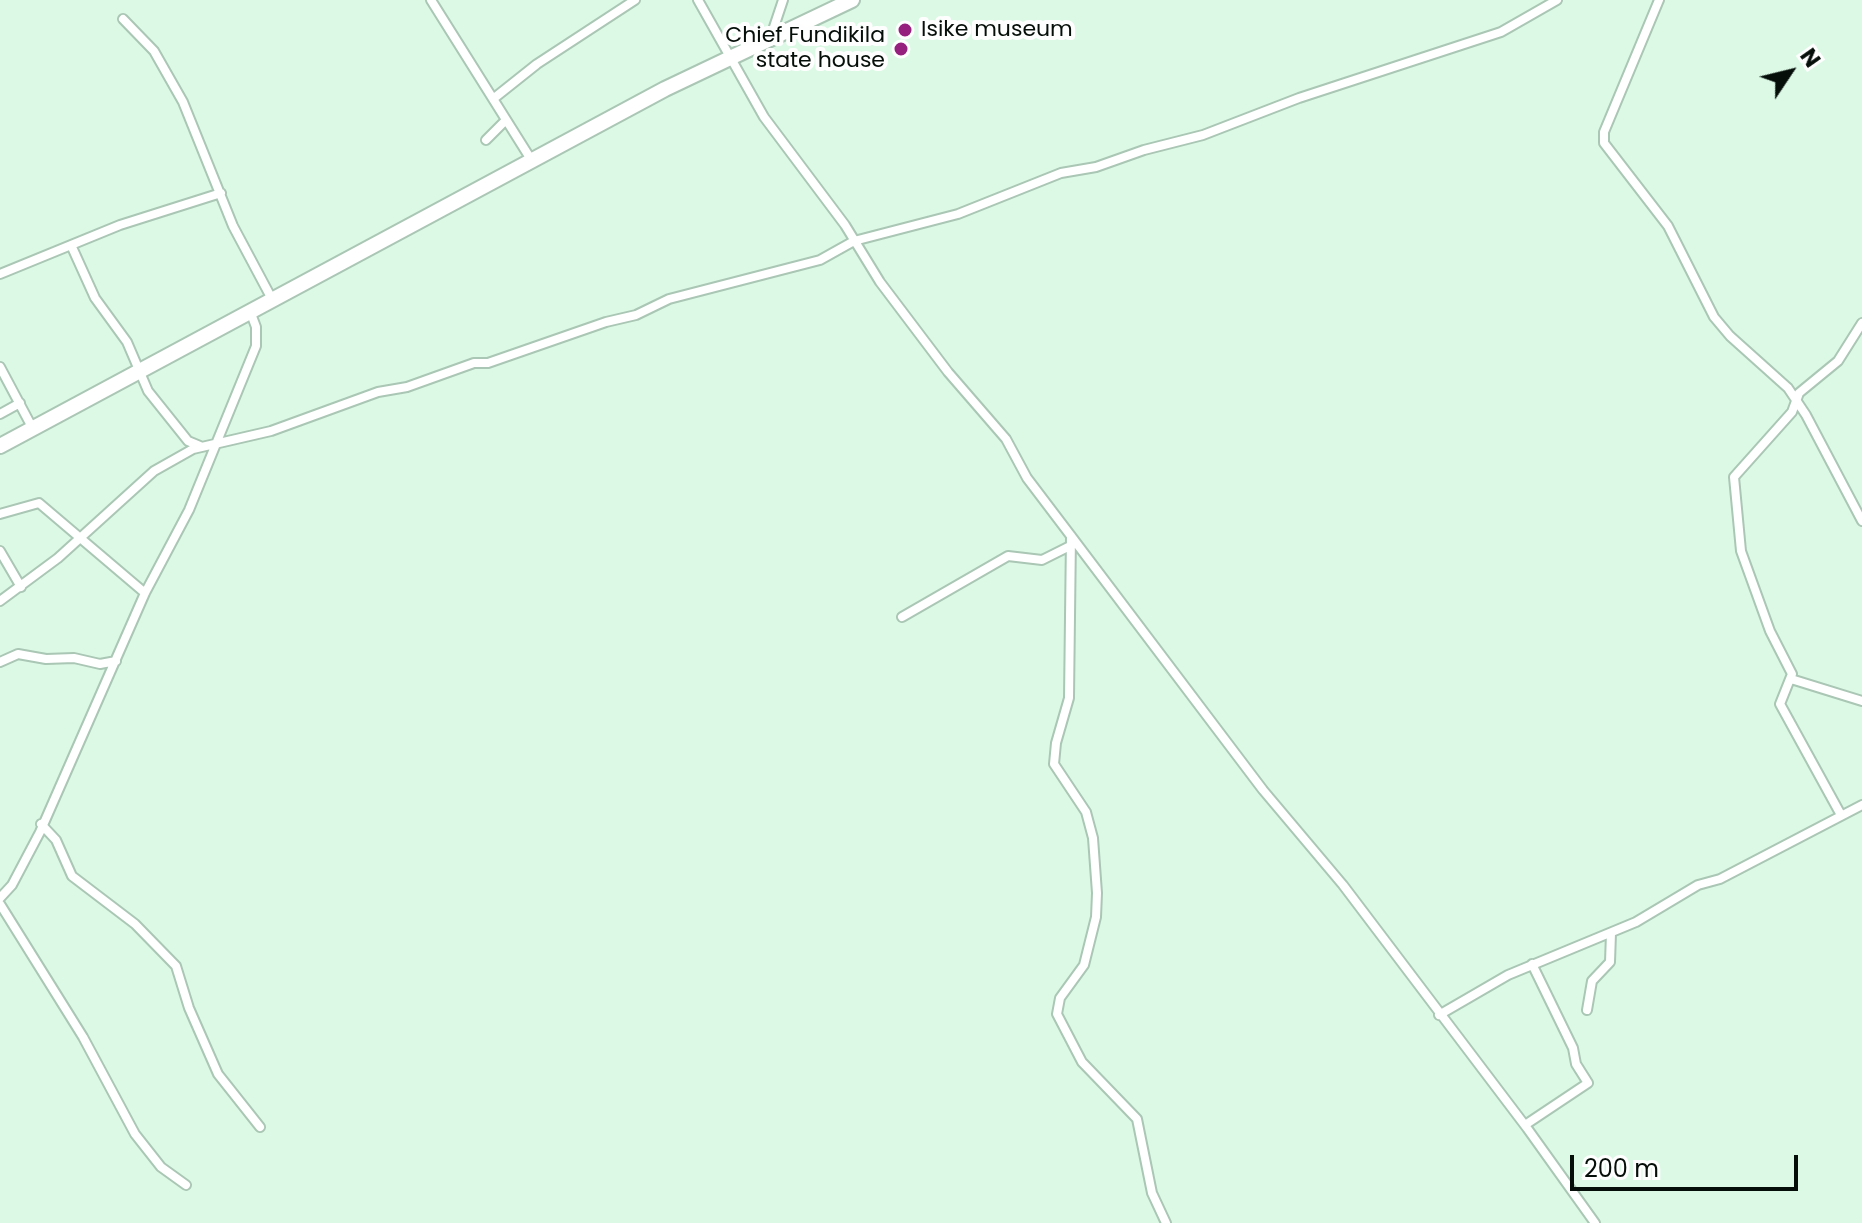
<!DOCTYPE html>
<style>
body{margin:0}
#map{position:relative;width:1862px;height:1223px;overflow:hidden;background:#dcf9e6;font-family:Poppins,sans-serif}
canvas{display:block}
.north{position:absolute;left:1750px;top:32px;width:80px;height:80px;-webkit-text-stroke:6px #fefefe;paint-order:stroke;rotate:55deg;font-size:22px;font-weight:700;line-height:32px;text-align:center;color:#050e09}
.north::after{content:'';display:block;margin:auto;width:28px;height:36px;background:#050e09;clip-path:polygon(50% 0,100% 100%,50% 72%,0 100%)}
.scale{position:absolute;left:1570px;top:1155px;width:228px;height:36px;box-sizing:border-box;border:4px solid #050e09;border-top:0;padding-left:10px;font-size:24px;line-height:28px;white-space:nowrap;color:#050e09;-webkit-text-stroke:6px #fefefe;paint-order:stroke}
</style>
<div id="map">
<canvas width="1862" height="1223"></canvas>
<div class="north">N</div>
<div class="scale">200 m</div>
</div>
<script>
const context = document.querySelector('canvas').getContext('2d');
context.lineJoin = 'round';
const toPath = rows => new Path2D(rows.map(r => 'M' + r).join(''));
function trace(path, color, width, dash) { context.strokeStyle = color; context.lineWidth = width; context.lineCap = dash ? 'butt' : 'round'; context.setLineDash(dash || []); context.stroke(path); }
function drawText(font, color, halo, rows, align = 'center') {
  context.font = font + ' Poppins,sans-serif'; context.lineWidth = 8; context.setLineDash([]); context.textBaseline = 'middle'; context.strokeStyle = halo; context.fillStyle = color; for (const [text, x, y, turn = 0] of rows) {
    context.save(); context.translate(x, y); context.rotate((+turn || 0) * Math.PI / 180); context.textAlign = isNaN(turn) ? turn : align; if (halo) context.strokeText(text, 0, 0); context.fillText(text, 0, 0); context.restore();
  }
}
const minor = toPath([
 [431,0,532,161],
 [698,0,764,117,845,225,880,282,948,372,1006,439,1027,478,1071,536,1263,790,1343,885,1527,1128,1595,1223],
 [1659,0,1604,132,1604,143,1668,226,1714,317,1730,336,1788,388,1806,415,1862,521],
 [123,19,154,51,183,102,233,226,273,301],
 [771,36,783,0],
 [493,99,537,64,635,0],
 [486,140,505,121],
 [71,245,95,298,127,342,148,391,188,441,200,446],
 [0,274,120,225,221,193],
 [0,367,33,429],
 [0,414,20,403],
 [0,514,39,503,145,593],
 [1071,536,1069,698,1056,743,1054,764,1086,812,1093,838,1097,893,1096,917,1084,965,1060,998,1057,1014,1082,1062,1137,1119,1152,1193,1166,1223],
 [0,551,21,587],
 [0,601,58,558,154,471,193,449,271,431,378,392,407,387,474,363,488,363,606,322,636,315,669,299,820,260,854,241,958,214,1061,173,1096,167,1144,150,1203,135,1299,98,1501,32,1557,0],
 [902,617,1008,556,1042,560,1070,546],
 [0,662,18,654,46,659,74,658,100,664,116,661],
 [1791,679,1862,701],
 [1841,815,1780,704,1792,674,1770,631,1741,551,1734,477,1792,412,1799,393,1838,361,1862,323],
 [41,824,56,840,72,876,135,924,176,966,189,1008,218,1074,260,1127],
 [0,898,12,885,40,832,145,593,189,510,256,346,256,327,250,311],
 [0,904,83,1037,135,1134,161,1167,186,1185],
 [1587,1010,1592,981,1610,962,1611,933],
 [1439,1015,1508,975,1636,922,1698,885,1720,879,1862,805],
 [1525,1125,1588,1083,1576,1064,1573,1048,1532,964]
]);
const trunk = toPath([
 [0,446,665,89,852,0]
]);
const markers = [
 [905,30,8,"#95207e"],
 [901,49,8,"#95207e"]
];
const poiNames = [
 ["Isike museum",921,30],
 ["Chief Fundikila",885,36,"right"],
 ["state house",885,61,"right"]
];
trace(minor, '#aac6b4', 12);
trace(trunk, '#aac6b4', 18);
trace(minor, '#fff', 8);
trace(trunk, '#fff', 14);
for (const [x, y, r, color] of markers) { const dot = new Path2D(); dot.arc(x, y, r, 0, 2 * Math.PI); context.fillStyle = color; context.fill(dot); trace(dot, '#fefefe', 3); }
drawText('22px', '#050e09', '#fefefe', poiNames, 'left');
</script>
